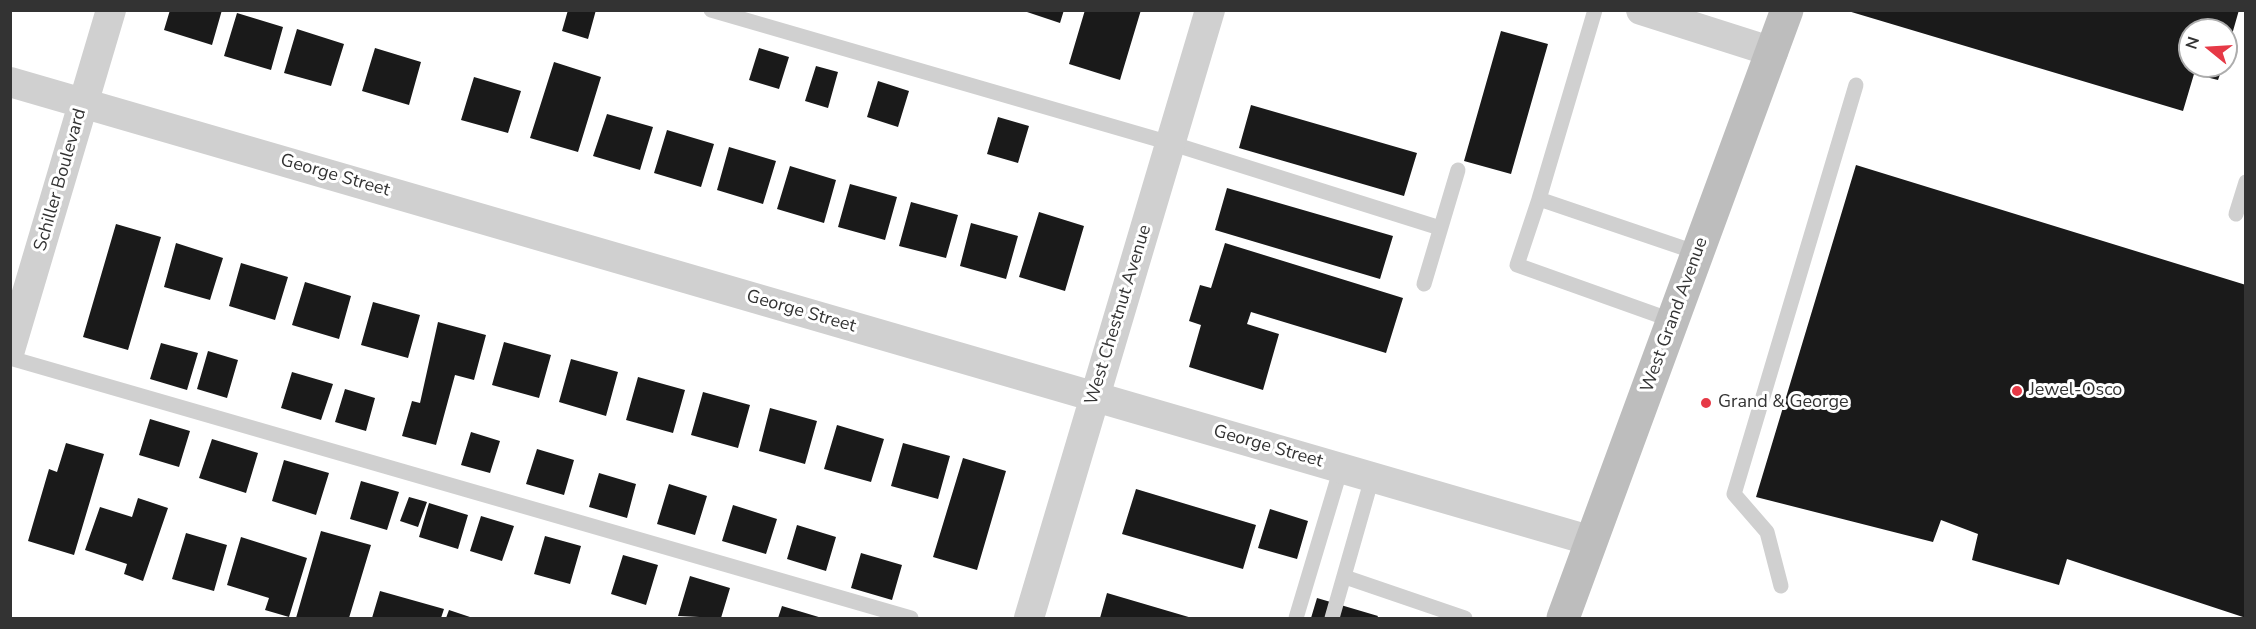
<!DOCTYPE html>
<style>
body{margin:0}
#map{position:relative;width:2256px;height:629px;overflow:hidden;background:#fff;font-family:"Nunito Sans",sans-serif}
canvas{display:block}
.frame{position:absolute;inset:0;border:12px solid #333;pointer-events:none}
.north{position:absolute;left:2178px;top:18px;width:60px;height:60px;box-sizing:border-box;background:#fff;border:2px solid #adadad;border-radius:50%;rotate:288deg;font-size:16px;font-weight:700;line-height:24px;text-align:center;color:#333}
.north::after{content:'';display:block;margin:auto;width:21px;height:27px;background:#e63946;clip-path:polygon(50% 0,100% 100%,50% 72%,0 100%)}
</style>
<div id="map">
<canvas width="2256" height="629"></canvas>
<div class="frame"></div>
<div class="north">N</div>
</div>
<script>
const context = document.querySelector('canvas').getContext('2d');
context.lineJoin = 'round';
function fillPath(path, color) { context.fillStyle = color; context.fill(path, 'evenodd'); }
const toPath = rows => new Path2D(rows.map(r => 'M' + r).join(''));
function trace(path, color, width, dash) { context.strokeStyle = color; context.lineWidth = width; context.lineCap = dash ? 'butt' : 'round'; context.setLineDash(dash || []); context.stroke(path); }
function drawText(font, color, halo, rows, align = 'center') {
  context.font = font + ' "Nunito Sans",sans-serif'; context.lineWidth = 6; context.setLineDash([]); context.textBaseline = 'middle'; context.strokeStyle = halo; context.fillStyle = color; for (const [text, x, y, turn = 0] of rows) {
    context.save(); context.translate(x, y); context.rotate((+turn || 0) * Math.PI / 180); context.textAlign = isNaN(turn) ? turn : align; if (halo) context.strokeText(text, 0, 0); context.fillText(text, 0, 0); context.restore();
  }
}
const building = toPath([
 [170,10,222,10,212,45,164,30],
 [568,10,596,10,588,39,562,31],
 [1021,10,1064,10,1060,23],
 [1085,10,1141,10,1120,80,1069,64],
 [2239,10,2227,52,2226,30,2190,30,2190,66,2223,66,2218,80,2194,74,2183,111,1848,11],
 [237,13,283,27,271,70,224,56],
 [297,29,344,44,331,86,284,73],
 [1501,31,1548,44,1511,174,1464,161],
 [375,48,421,62,409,105,362,91],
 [759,48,789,57,779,89,749,80],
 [554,62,601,77,578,152,530,138],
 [816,66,838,72,828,108,805,101],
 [474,77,521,91,508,133,461,120],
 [878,81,909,91,898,127,867,117],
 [1251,105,1417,153,1404,196,1239,148],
 [607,114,653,127,640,170,593,156],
 [998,117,1029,126,1018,163,987,154],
 [667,130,714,144,701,187,654,173],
 [729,147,776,161,763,204,717,190],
 [1856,165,2246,285,2246,618,2067,559,2059,585,1972,560,1978,534,1941,520,1933,542,1756,497],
 [790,166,836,180,824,223,777,209],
 [850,184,897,197,885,240,838,227],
 [1227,188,1393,236,1380,279,1215,230],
 [911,202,958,215,946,258,899,246],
 [1039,212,1084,226,1065,291,1019,277],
 [971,223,1018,236,1006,279,960,266],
 [116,224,161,237,128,350,83,337],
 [176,243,223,258,210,300,164,287],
 [1225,243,1403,298,1386,353,1251,312,1247,324,1279,334,1263,390,1189,367,1201,325,1189,321,1200,285,1211,288],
 [241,263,288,277,275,320,229,306],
 [305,282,351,296,339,339,292,325],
 [373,302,420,315,408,358,361,345],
 [438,322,486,335,474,380,455,375,436,445,402,436,412,401,420,403],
 [504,342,551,355,539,398,492,385],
 [161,343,198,353,187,390,150,379],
 [208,351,238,360,227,398,197,389],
 [571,359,618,372,606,416,559,402],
 [292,372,333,384,321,420,281,408],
 [638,377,685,390,673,433,626,420],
 [345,389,375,398,366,431,335,422],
 [703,392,750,405,738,448,691,435],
 [770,408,817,421,805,464,759,451],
 [150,419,190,431,179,467,139,455],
 [837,425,884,439,871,482,824,469],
 [471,432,500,441,490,473,461,465],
 [212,439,258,453,246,493,199,478],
 [66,443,104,454,74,555,28,541,49,469,57,472],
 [903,443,950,456,938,499,891,486],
 [537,449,574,460,564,495,526,484],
 [963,458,1006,471,977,570,933,557],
 [284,460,329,473,316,515,272,501],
 [599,473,636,484,627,518,589,507],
 [361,481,399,492,387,530,350,519],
 [669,484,707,496,695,535,657,524],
 [1136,489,1256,525,1243,569,1122,534],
 [409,497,427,502,418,527,400,521],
 [138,498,168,508,143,581,124,574,127,564,85,550,100,507,132,517],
 [429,503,468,515,458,549,419,537],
 [733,505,777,519,766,554,722,541],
 [1270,509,1308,521,1297,559,1258,548],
 [481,516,514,526,502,561,470,551],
 [797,525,836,537,826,571,787,559],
 [321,531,371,545,349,618,296,618],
 [186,533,227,545,214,591,172,579],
 [545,536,581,546,570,584,534,574],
 [241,537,307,558,289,617,265,610,269,598,227,585],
 [861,553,902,565,892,600,851,588],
 [623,555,658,565,646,605,611,594],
 [690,576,730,588,721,618,678,616],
 [380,591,444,609,441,618,372,618],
 [1107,593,1192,618,1100,618],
 [1317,598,1378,616,1377,618,1311,618],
 [782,606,822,618,778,618],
 [449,610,473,618,446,618]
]);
const service = toPath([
 [711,10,1170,143,1440,228],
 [1539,199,1595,10],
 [2236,214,2246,182],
 [1424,284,1458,170],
 [1674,321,1517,265,1539,199,1698,253],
 [10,358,911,618],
 [1345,577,1465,618],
 [1781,586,1767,532,1734,494,1856,85],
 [1296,618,1341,468],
 [1332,618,1372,478]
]);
const minor = toPath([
 [1641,10,1773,52],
 [10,82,1592,541],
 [10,350,111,10],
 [1029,618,1210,10]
]);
const secondary = toPath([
 [1563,618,1787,10]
]);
const markers = [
 [2017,391,6,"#e63946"],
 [1706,403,6,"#e63946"]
];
const streetNames = [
 ["George Street",335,176,16],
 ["Schiller Boulevard",61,180,-74],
 ["George Street",801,312,16],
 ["West Chestnut Avenue",1119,315,-73],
 ["West Grand Avenue",1675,315,-70],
 ["George Street",1268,447,16]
];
const poiNames = [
 ["Jewel-Osco",2029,391],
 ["Grand & George",1718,403]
];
fillPath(building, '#1a1a1a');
trace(service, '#d0d0d0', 15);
trace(minor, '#d0d0d0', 30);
trace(secondary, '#bdbdbd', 33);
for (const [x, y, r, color] of markers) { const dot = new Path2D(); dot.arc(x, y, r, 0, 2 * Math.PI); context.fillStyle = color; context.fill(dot); trace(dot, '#fff', 2); }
drawText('18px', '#333', '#fff', streetNames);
drawText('18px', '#333', '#fff', poiNames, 'left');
</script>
